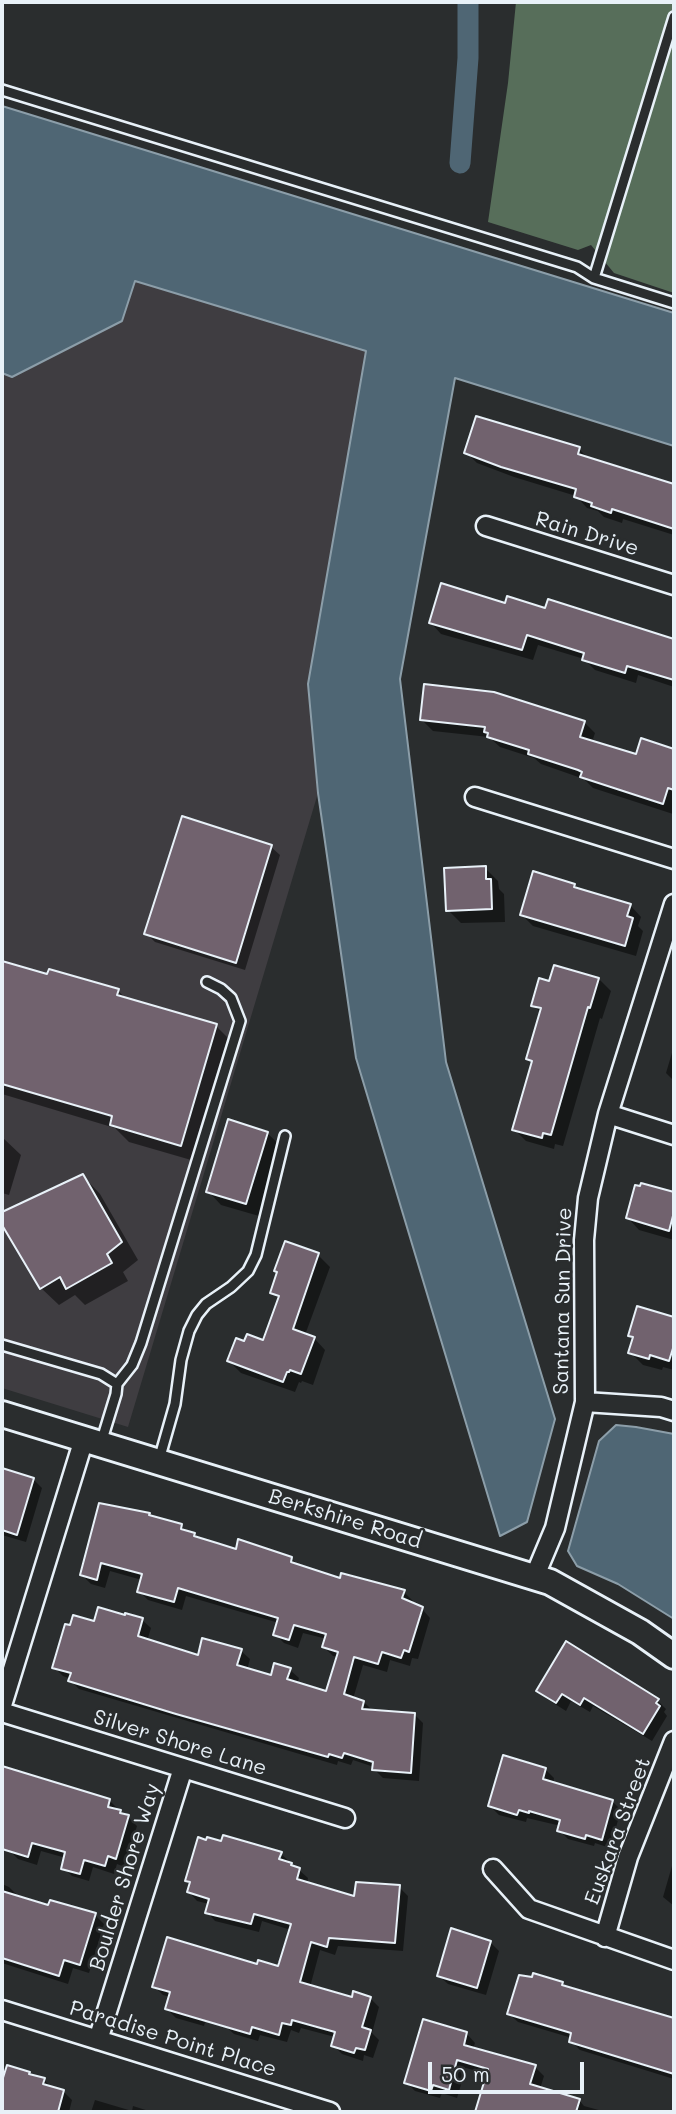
<!DOCTYPE html>
<style>
body{margin:0}
#map{position:relative;width:676px;height:2114px;overflow:hidden;background:#2a2d2e;font-family:Mali,sans-serif}
canvas{display:block}
.frame{position:absolute;inset:0;border:4px solid #e8f1f8;pointer-events:none}
.scale{position:absolute;left:428px;top:2062px;width:156px;height:32px;box-sizing:border-box;border:4px solid #e8f1f8;border-top:0;padding-left:9px;font-size:21px;line-height:24px;white-space:nowrap;color:#e8f1f8;-webkit-text-stroke:5px #2a2d2e;paint-order:stroke}
</style>
<div id="map">
<canvas width="676" height="2114"></canvas>
<div class="frame"></div>
<div class="scale">50 m</div>
</div>
<script>
const context = document.querySelector('canvas').getContext('2d');
context.lineJoin = 'round';
function fillPath(path, color) { context.fillStyle = color; context.fill(path, 'evenodd'); }
const toPath = rows => new Path2D(rows.map(r => 'M' + r).join(''));
function trace(path, color, width, dash) { context.strokeStyle = color; context.lineWidth = width; context.lineCap = dash ? 'butt' : 'round'; context.setLineDash(dash || []); context.stroke(path); }
function drawText(font, color, halo, rows, align = 'center') {
  context.font = font + ' Mali,sans-serif'; context.lineWidth = 5; context.setLineDash([]); context.textBaseline = 'middle'; context.strokeStyle = halo; context.fillStyle = color; for (const [text, x, y, turn = 0] of rows) {
    context.save(); context.translate(x, y); context.rotate((+turn || 0) * Math.PI / 180); context.textAlign = isNaN(turn) ? turn : align; if (halo) context.strokeText(text, 0, 0); context.fillText(text, 0, 0); context.restore();
  }
}
const built = toPath([
 [135,280,366,351,308,684,318,793,128,1427,2,1388,2,373,12,377]
]);
const green = toPath([
 [516,2,674,2,674,293,614,273,591,245,578,250,488,222,508,83]
]);
const water = toPath([
 [2,106,674,313,674,446,455,378,400,679,446,1062,555,1419,527,1522,500,1536,356,1058,318,793,308,684,366,351,135,281,122,321,12,377,2,373,2,106],
 [616,1425,636,1427,674,1434,674,1619,618,1584,577,1566,568,1551,599,1441,616,1425]
]);
const shadow = toPath([
 [579,449,590,460,674,486,674,535,623,519,622,523,604,517,598,511,587,508,576,496,514,477,477,463,466,452],
 [549,601,674,640,674,687,638,675,636,683,595,670,584,659,538,645,533,660,441,634,431,623,506,605,546,610],
 [422,720,584,722,595,733,592,742,637,756,642,740,674,750,673,814,593,788,584,779,541,764,534,758,500,747,489,737,433,731],
 [271,847,280,855,245,970,155,942,146,933],
 [485,868,498,881,499,889,504,894,505,922,461,923,448,910],
 [574,885,579,890,630,905,641,917,638,926,643,931,636,956,533,926,522,915],
 [2,963,49,976,118,991,128,1000,216,1026,233,1043,198,1162,129,1142,115,1128,2,1094],
 [599,979,611,991,602,1019,600,1018,563,1146,555,1144,554,1149,526,1141,514,1129,533,1063,528,1058,541,1013,533,1005,550,983],
 [674,1046,674,1081,666,1073],
 [267,1133,281,1146,259,1216,221,1205,208,1191],
 [2,1137,21,1155,9,1195,2,1193],
 [83,1176,100,1194,138,1260,123,1272,128,1281,85,1305,75,1295,59,1305,41,1288,2,1221,2,1214],
 [642,1185,674,1194,674,1240,639,1230,628,1218],
 [286,1243,318,1255,330,1267,305,1335,314,1338,325,1350,313,1385,302,1381,301,1383,299,1382,295,1392,241,1373,229,1361,245,1344,264,1342,280,1300,272,1292],
 [638,1308,674,1318,674,1370,663,1367,662,1370,643,1365,630,1352,634,1339,630,1335],
 [2,1469,33,1479,42,1488,26,1542,2,1535],
 [149,1514,152,1517,181,1526,199,1539,237,1551,291,1558,299,1566,341,1580,404,1592,413,1601,412,1604,422,1609,430,1618,418,1659,412,1658,410,1666,390,1660,387,1672,363,1665,353,1699,364,1702,373,1711,414,1714,423,1723,419,1781,383,1778,374,1769,374,1767,353,1760,351,1765,338,1761,337,1765,79,1689,70,1680,71,1679,63,1676,54,1667,95,1623,142,1620,151,1628,147,1641,199,1657,241,1651,250,1659,247,1670,272,1677,290,1670,299,1678,297,1684,327,1693,338,1657,333,1656,324,1647,327,1639,303,1633,298,1648,284,1643,275,1634,279,1623,186,1596,182,1610,148,1600,139,1591,142,1580,110,1571,105,1588,91,1584,82,1575],
 [538,1691,657,1700,666,1709,664,1712,667,1716,652,1741,593,1706,590,1712,571,1701,566,1711,547,1699],
 [2,1768,109,1800,118,1809,118,1811,128,1817,137,1826,125,1867,117,1864,114,1874,93,1867,89,1881,72,1876,63,1867,66,1858,41,1851,37,1865,18,1859,9,1850,12,1840,2,1838],
 [545,1769,554,1778,553,1784,612,1801,621,1810,610,1848,595,1843,594,1846,568,1839,559,1830,561,1826,527,1818,526,1822,499,1815,490,1806],
 [281,1854,308,1878,307,1883,356,1898,399,1887,408,1896,403,1951,338,1946,335,1955,320,1950,310,1987,353,1999,370,1998,379,2007,372,2033,379,2040,373,2058,364,2055,363,2061,342,2054,333,2045,335,2037,301,2028,299,2033,291,2030,287,2042,260,2035,258,2041,234,2034,208,2011,204,2026,176,2018,167,2009,170,1997,163,1995,154,1986,258,1966,279,1969,291,1930,262,1921,259,1932,215,1921,207,1912,209,1904,197,1901,189,1892,191,1884,187,1880],
 [674,1859,674,1906,663,1897],
 [2,1884,9,1887,18,1896,50,1907,95,1915,104,1924,89,1973,73,1968,68,1984,2,1963],
 [490,1942,499,1951,486,1995,448,1984,439,1976],
 [562,1983,567,1988,674,2020,674,2079,580,2050,571,2041,572,2038,518,2022,509,2014],
 [467,2034,475,2043,473,2049,535,2067,544,2076,540,2089,579,2100,584,2106,606,2112,477,2112,488,2074,466,2068,457,2098,442,2093,440,2098,415,2091,406,2082],
 [29,2073,32,2076,44,2080,52,2088,63,2091,72,2100,69,2112,2,2112,2,2080],
 [95,2100,132,2111,133,2106,152,2112,91,2112]
]);
const canal = toPath([
 [460,163,468,58,468,2]
]);
const building = toPath([
 [476,416,580,447,578,454,674,484,674,529,612,509,611,513,591,506,592,503,574,497,576,489,501,467,464,453,476,416],
 [441,583,505,603,507,596,545,608,548,599,674,639,674,680,627,666,625,673,582,660,584,653,527,635,522,650,429,623,441,583],
 [424,684,494,692,585,721,580,737,636,754,641,738,674,749,674,790,668,788,663,804,580,777,582,772,578,770,528,754,529,750,487,737,488,733,484,732,485,727,420,720,424,684],
 [182,816,272,845,236,963,144,934,182,816],
 [486,866,486,879,491,879,492,909,446,911,444,868,486,866],
 [533,871,575,884,574,887,631,904,627,916,633,918,625,946,520,915,533,871],
 [2,961,47,974,49,969,119,989,117,995,217,1024,181,1146,110,1125,112,1116,2,1084,2,961],
 [554,965,599,978,590,1008,588,1007,551,1135,543,1133,542,1138,512,1130,532,1061,526,1059,541,1008,531,1006,539,978,549,981,554,965],
 [228,1119,268,1132,246,1204,206,1192,228,1119],
 [83,1174,122,1242,107,1254,112,1263,66,1289,60,1277,40,1289,2,1225,2,1212,83,1174],
 [641,1183,674,1192,674,1212,669,1231,626,1218,635,1185,640,1186,641,1183],
 [285,1241,319,1253,293,1329,315,1337,301,1374,290,1370,289,1372,287,1372,283,1382,227,1361,236,1338,244,1341,247,1334,263,1340,279,1296,270,1293,277,1272,274,1271,285,1241],
 [637,1306,674,1317,674,1345,669,1361,650,1355,649,1359,628,1353,633,1337,628,1336,637,1306],
 [2,1468,34,1478,17,1535,2,1530,2,1468],
 [99,1503,150,1513,149,1515,182,1524,181,1529,195,1533,194,1536,217,1543,236,1549,238,1539,292,1557,291,1562,340,1578,341,1573,405,1590,402,1598,423,1607,409,1652,404,1650,401,1658,382,1652,378,1664,354,1657,344,1694,364,1701,362,1709,415,1713,411,1773,372,1770,373,1762,344,1753,342,1758,329,1754,328,1757,176,1714,68,1681,71,1673,52,1668,65,1624,70,1625,73,1615,94,1621,98,1607,125,1615,125,1613,143,1618,138,1636,198,1655,202,1638,242,1649,237,1665,271,1675,274,1663,291,1668,287,1679,326,1691,338,1652,322,1647,326,1634,294,1625,289,1640,273,1635,278,1618,241,1607,178,1588,174,1602,137,1592,142,1574,101,1563,97,1580,80,1575,99,1503],
 [566,1641,659,1699,656,1703,660,1706,643,1734,584,1698,580,1705,562,1694,556,1703,536,1691,566,1641],
 [503,1755,546,1768,543,1779,613,1800,602,1840,586,1835,585,1839,557,1831,560,1820,529,1811,529,1813,519,1810,517,1815,488,1806,503,1755],
 [2,1766,110,1799,108,1807,121,1810,120,1813,129,1815,116,1859,108,1856,105,1866,84,1860,80,1874,61,1869,65,1852,32,1843,28,1857,2,1849,2,1766],
 [223,1835,282,1852,279,1859,292,1863,291,1865,300,1868,297,1879,354,1896,356,1882,400,1885,395,1943,329,1938,327,1947,311,1942,300,1982,352,1997,353,1991,371,1997,362,2027,371,2030,365,2050,356,2048,354,2053,331,2046,335,2032,292,2020,291,2025,282,2023,279,2035,252,2027,250,2034,165,2009,170,1992,152,1987,167,1937,257,1964,258,1960,278,1966,279,1963,291,1924,254,1914,251,1924,205,1913,209,1899,187,1892,190,1882,185,1881,198,1837,206,1840,207,1837,221,1841,223,1835],
 [2,1891,48,1905,50,1900,96,1913,80,1965,64,1960,59,1976,2,1958,2,1891],
 [451,1928,491,1941,477,1988,437,1976,451,1928],
 [533,1973,563,1982,562,1985,674,2018,674,2074,569,2042,571,2033,507,2014,519,1975,532,1977,533,1973],
 [423,2019,467,2032,464,2045,536,2065,530,2084,580,2099,576,2112,475,2112,488,2069,457,2060,449,2090,433,2085,431,2091,404,2083,423,2019],
 [7,2065,30,2072,29,2074,45,2078,43,2084,64,2090,58,2112,2,2112,2,2081,7,2065]
]);
const lane = toPath([
 [2,90,577,267,594,278,674,303],
 [594,278,674,17],
 [2,1345,101,1374,117,1384],
 [101,1443,116,1394,117,1384,132,1365,141,1343,240,1021,231,998,221,989,207,982],
 [159,1460,175,1404,181,1360,189,1331,197,1315,206,1304,231,1287,248,1271,256,1255,285,1136]
]);
const street = toPath([
 [486,526,674,585],
 [475,797,674,859],
 [608,1114,674,1135],
 [585,1402,661,1407,674,1411],
 [534,1578,555,1528,585,1402,584,1240,588,1198,608,1114,674,904],
 [2,1705,84,1439],
 [2,1712,345,1818],
 [493,1869,529,1909,674,1960],
 [605,1937,628,1857,674,1741],
 [2,2010,330,2112],
 [98,2040,183,1768]
]);
const secondary = toPath([
 [2,1414,550,1582,640,1632,674,1656]
]);
const streetNames = [
 ["Rain Drive",587,534,17],
 ["Santana Sun Drive",563,1301,-89],
 ["Berkshire Road",345,1519,17],
 ["Silver Shore Lane",180,1743,17],
 ["Euskara Street",618,1831,-70],
 ["Boulder Shore Way",125,1877,-73],
 ["Paradise Point Place",173,2039,17]
];
fillPath(built, '#3f3d41');
fillPath(green, '#576e5a');
fillPath(water, '#4f6674');
trace(water, '#8c9ea9', 2);
fillPath(shadow, '#0007');
trace(canal, '#4f6674', 21);
fillPath(building, '#71626e');
trace(building, '#e8f1f8', 2);
trace(lane, '#e8f1f8', 14);
trace(street, '#e8f1f8', 23);
trace(secondary, '#e8f1f8', 30);
trace(lane, '#2a2d2e', 9);
trace(street, '#2a2d2e', 18);
trace(secondary, '#2a2d2e', 24);
drawText('21px', '#e8f1f8', '#2a2d2e', streetNames);
</script>
